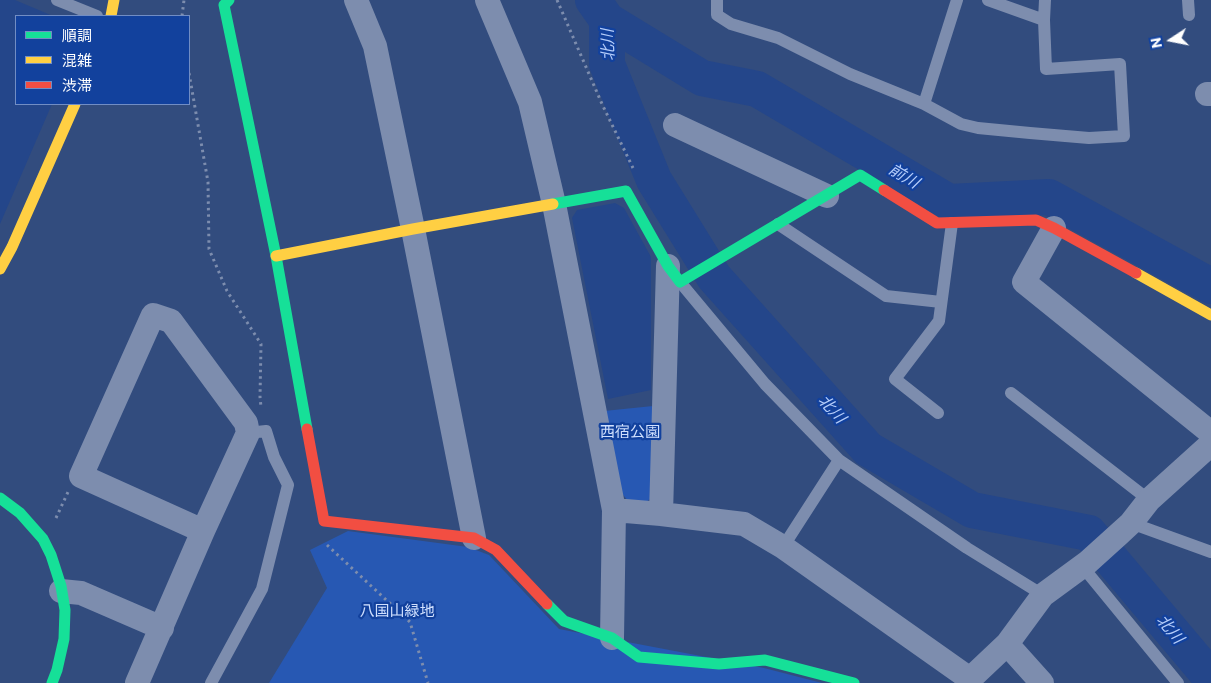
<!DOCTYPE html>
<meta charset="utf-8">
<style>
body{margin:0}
#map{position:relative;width:1211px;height:683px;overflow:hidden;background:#324c7e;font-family:Commissioner,"Noto Sans JP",sans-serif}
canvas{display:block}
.legend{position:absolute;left:15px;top:15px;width:175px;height:90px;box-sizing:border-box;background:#12419d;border:1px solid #718dc4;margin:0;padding:6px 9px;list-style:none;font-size:15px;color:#fff}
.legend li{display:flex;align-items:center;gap:10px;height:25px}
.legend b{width:25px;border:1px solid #718dc4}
.north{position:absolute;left:1146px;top:15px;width:50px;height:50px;-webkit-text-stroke:4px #12419d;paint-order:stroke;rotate:259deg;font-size:14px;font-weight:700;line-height:20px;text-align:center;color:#fff}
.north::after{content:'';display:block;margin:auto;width:18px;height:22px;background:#fff;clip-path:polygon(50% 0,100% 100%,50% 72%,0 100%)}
</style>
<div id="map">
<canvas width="1211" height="683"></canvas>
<ul class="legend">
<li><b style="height:6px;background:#16e098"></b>順調</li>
<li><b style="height:6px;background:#ffcf43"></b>混雑</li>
<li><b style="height:6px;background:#f24e42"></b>渋滞</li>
</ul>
<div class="north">N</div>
</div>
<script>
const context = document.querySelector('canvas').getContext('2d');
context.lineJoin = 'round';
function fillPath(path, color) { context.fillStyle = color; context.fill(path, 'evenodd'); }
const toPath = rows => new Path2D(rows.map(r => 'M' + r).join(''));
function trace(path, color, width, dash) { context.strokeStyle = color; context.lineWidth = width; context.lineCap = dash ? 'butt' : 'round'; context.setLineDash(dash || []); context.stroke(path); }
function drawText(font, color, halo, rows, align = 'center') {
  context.font = font + ' Commissioner,"Noto Sans JP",sans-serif'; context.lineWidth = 4.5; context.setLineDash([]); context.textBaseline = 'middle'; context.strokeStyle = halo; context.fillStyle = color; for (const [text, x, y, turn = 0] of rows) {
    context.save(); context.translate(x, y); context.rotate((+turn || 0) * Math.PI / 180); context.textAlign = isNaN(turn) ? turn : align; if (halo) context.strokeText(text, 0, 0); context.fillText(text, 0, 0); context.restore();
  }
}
const green = toPath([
 [653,406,656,494,644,504,629,502,619,490,604,411],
 [348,531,468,547,489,555,559,629,764,668,822,683,269,683,327,588,310,550]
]);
const water = toPath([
 [0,0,15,0,53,16,16,16,16,104,52,104,0,224],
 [615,203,624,208,651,257,651,390,608,399,572,218,577,210]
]);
const river = toPath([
 [593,0,607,20,607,64,654,180,714,277,868,449,972,510,1089,533,1211,678],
 [607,20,702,78,757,89,949,202,1049,197,1211,286]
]);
const path = toPath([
 [557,0,602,104,633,168],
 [182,16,184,0],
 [189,73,208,182,209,249,227,291,261,344,260,397,261,407],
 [56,518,68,492],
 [327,545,410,622,428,683]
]);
const lane = toPath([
 [57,0,97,16],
 [717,0,717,15,731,24,778,38,850,74,924,104,961,124,978,128,1030,133,1089,138,1124,136,1120,64,1046,69,1044,20],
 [988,0,1044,20,1045,0],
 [1188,0,1189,15],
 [924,104,957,0],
 [778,224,886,296,941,302],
 [680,282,765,384,839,460,967,548,1043,595],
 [1011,393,1149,500],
 [938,413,895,379,939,321,952,223],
 [1131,523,1211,552],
 [783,547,839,460],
 [1082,566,1178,683],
 [211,683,262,589,288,485,274,457,266,431,248,433]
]);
const street = toPath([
 [356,0,375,46,413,229,474,538],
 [487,0,530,102,554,204,614,510,612,638],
 [1207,94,1211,94],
 [675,125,827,196],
 [1054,228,1024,282,1211,433],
 [614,510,661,514,744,524,783,547,970,679,1007,644,1043,595,1088,562,1119,534,1131,523,1149,500,1211,444],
 [661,514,668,266],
 [61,591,81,593,162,628],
 [1007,644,1042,683],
 [137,683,203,531,248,433,246,423,171,321,153,315,81,476,203,531]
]);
const fast = toPath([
 [229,0,224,5,276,256,307,429],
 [553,204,626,191,668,266,680,282,860,175,884,190],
 [0,498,20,513,43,539,51,555,61,586,65,610,64,639,57,670,52,683],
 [547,604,564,621,612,638,639,657,719,664,765,660,854,683]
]);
const slow = toPath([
 [111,16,114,0],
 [276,256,413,229,553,204],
 [0,269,12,247,75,104],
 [1136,273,1211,315]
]);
const jam = toPath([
 [884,190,937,223,1036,220,1054,228,1136,273],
 [307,429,324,521,474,538,496,550,547,604]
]);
const parkNames = [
 ["西宿公園",630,432],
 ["八国山緑地",397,611]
];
const waterNames = [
 ["北川",608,45,-92],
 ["前川",904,176,31],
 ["北川",832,409,48],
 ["北川",1170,629,50]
];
fillPath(green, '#2758b3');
fillPath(water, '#24468a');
trace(river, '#24468a', 36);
trace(path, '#7d8dae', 3, [2.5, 4]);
trace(lane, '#7d8dae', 12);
trace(street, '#7d8dae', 24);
trace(fast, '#16e098', 11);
trace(slow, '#ffcf43', 11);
trace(jam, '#f24e42', 11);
drawText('15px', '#d0e0fe', '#12419d', parkNames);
drawText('italic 16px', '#b5cdfa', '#12419d', waterNames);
</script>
